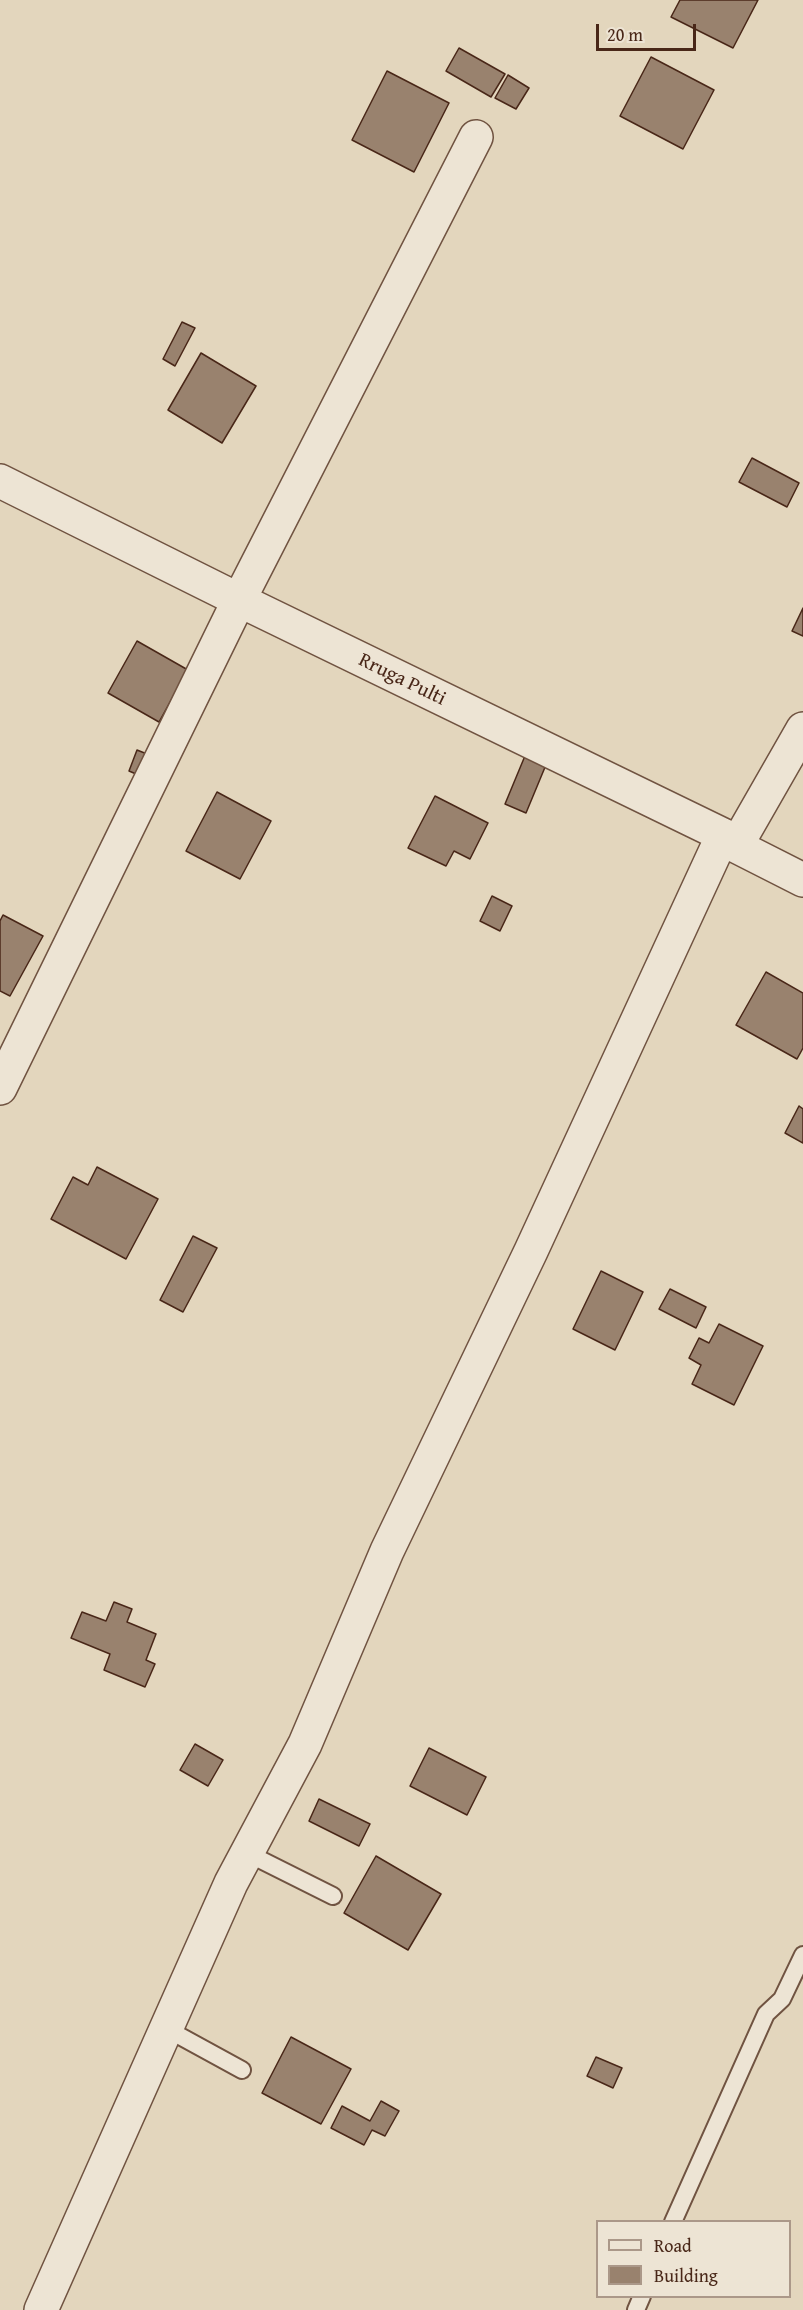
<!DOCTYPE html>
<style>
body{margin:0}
#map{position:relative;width:803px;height:2310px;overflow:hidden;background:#e3d6bd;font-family:"Gentium Book Plus",serif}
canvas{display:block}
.legend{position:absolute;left:596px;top:2220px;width:195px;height:78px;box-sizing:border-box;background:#ede4d4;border:2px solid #ab9889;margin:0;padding:8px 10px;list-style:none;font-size:18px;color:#492718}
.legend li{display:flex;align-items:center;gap:12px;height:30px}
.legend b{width:30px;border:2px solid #ab9889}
.scale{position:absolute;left:596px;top:24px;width:100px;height:27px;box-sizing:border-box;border:3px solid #492718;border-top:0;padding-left:8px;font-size:18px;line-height:21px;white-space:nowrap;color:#492718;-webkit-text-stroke:4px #ede4d4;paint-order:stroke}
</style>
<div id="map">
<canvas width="803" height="2310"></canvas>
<ul class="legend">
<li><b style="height:8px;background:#ede4d4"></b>Road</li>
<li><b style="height:16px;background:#99826e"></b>Building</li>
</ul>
<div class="scale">20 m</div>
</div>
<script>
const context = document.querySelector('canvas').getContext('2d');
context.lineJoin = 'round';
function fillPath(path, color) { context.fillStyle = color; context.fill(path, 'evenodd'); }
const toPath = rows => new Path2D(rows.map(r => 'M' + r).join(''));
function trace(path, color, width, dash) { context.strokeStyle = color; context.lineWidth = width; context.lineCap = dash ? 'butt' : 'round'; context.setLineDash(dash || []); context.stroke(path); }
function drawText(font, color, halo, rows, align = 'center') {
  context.font = font + ' "Gentium Book Plus",serif'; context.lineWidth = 4.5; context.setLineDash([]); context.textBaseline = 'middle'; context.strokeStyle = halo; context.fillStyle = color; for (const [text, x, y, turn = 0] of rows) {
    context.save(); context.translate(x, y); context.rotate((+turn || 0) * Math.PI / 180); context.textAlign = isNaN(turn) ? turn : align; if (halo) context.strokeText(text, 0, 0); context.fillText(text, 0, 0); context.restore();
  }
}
const building = toPath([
 [680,0,758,0,733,48,671,17,680,0],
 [459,48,505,74,491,97,446,71,459,48],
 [651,57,714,90,683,149,620,116,651,57],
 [387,71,449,103,414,172,352,140,387,71],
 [508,75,529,88,516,109,495,98,508,75],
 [182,322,195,328,175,366,163,359,182,322],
 [201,353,256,386,222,443,168,410,201,353],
 [752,458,799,483,787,507,739,482,752,458],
 [803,608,803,636,792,631,803,608],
 [137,641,188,670,159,722,108,693,137,641],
 [137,750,157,758,148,779,129,771,137,750],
 [527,751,548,760,526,813,505,804,527,751],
 [217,792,271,821,240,879,186,851,217,792],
 [435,796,488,823,470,859,454,851,446,866,408,848,435,796],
 [492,896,512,906,500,931,480,921,492,896],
 [3,915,43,936,10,996,0,991,0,921,3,915],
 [766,972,803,993,803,1048,797,1059,736,1025,766,972],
 [799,1106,803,1109,803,1143,785,1133,799,1106],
 [97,1167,158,1199,126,1259,51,1219,73,1177,88,1185,97,1167],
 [193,1236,217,1248,183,1312,160,1300,193,1236],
 [601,1271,643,1292,615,1350,573,1329,601,1271],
 [670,1289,706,1307,696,1328,659,1309,670,1289],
 [719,1324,763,1346,734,1405,692,1384,701,1365,689,1358,699,1338,709,1343,719,1324],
 [114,1602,132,1609,127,1622,156,1634,146,1660,155,1664,145,1687,104,1670,110,1654,71,1638,82,1612,106,1621,114,1602],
 [195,1744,223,1760,208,1786,180,1770,195,1744],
 [429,1748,486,1777,467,1815,410,1786,429,1748],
 [319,1799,370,1824,359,1846,309,1821,319,1799],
 [376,1856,441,1894,408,1950,344,1913,376,1856],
 [291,2037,351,2069,321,2124,262,2093,291,2037],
 [596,2057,622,2068,613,2088,587,2076,596,2057],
 [381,2101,399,2111,385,2136,372,2130,364,2145,331,2128,342,2106,370,2121,381,2101]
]);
const lane = toPath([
 [247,1853,333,1896],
 [167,2029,242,2070],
 [673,2222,766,2014,782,1999,803,1955],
 [636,2310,642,2296]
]);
const street = toPath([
 [0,481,239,600,723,835,736,846,803,880],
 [736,846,803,729],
 [0,1088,239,600,476,137],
 [41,2310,231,1883,305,1744,387,1551,531,1251,723,835]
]);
const streetNames = [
 ["Rruga Pulti",402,680,26]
];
fillPath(building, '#99826e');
trace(building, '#492718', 1.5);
trace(lane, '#705341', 20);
trace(street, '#705341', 36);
trace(lane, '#ede4d4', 16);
trace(street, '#ede4d4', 33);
drawText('20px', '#492718', '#ede4d4', streetNames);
</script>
